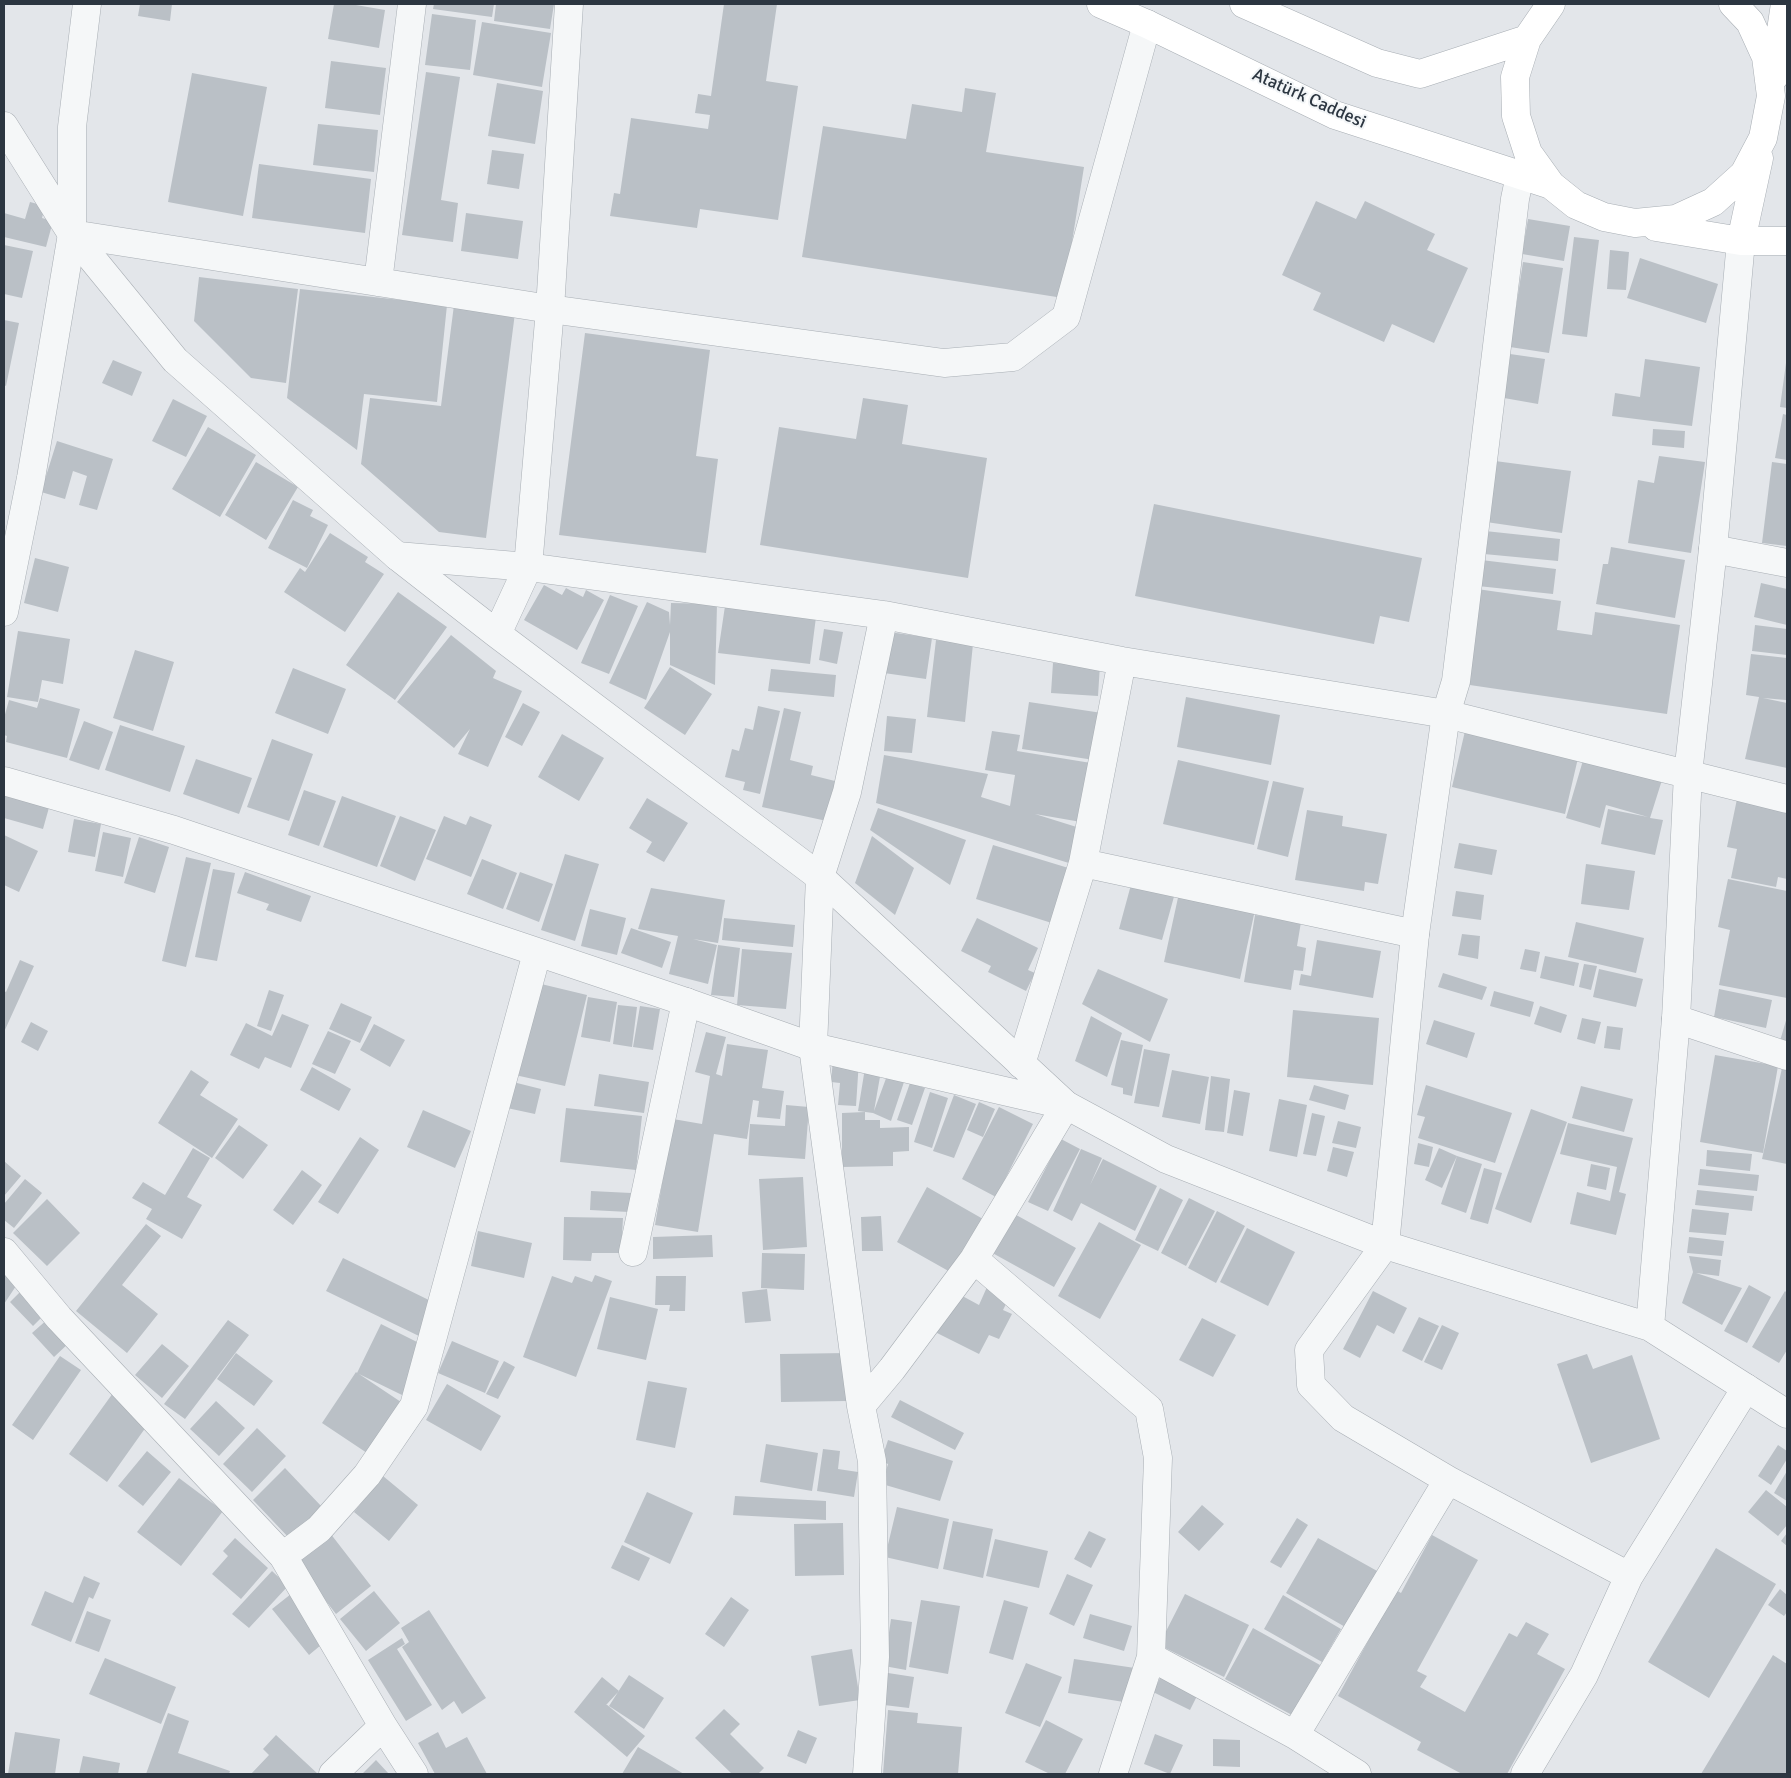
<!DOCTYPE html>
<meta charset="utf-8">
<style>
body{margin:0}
#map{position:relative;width:1791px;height:1778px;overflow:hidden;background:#e3e6ea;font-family:Signika,sans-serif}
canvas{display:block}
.frame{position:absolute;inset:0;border:5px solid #2c3641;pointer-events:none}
</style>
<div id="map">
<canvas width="1791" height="1778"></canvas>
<div class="frame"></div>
</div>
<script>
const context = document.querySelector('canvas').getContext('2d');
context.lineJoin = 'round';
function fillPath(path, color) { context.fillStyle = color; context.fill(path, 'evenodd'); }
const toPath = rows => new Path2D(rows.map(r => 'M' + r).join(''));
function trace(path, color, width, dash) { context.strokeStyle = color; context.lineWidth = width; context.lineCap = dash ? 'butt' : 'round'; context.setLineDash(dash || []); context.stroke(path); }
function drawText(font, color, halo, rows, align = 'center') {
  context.font = font + ' Signika,sans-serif'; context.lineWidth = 4; context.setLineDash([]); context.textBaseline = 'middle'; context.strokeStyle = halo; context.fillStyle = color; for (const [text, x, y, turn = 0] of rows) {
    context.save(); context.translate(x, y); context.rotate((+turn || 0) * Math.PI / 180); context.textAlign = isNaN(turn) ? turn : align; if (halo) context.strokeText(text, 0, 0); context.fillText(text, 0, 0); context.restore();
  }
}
const building = toPath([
 [140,4,172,4,170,21,138,16],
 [334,4,350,4,385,10,379,48,328,39],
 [434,4,494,4,492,17,433,9],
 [496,4,554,4,550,29,494,21],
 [724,4,777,4,766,81,798,86,778,220,700,209,697,228,610,216,614,193,620,194,631,118,708,129,710,115,695,113,698,94,711,96],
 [432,14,476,20,470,70,425,65],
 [482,22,551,33,542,87,473,75],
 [331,61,386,68,380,115,325,108],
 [426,72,460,77,441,200,458,203,453,242,402,235],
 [192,73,267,87,243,216,168,202],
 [497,83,543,91,535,144,488,136],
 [965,88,996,93,986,152,1084,167,1063,298,802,257,823,126,906,139,912,104,962,112],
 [318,124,378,130,374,172,313,165],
 [492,150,524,154,519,189,487,184],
 [259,164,371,179,365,233,252,218],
 [1316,201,1356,219,1365,201,1435,234,1427,250,1468,268,1434,343,1392,324,1384,342,1313,310,1321,293,1282,275],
 [30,202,45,206,42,218,53,221,46,247,4,237,4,213,25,219],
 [466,213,523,221,518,259,461,251],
 [1528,219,1570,226,1564,261,1522,254],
 [1574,237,1599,240,1587,337,1562,334],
 [4,245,33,251,22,298,4,294],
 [1610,250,1629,252,1626,290,1607,289],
 [1640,258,1718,284,1706,323,1627,298],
 [1523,262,1563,268,1549,353,1510,347],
 [199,277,298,289,286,383,251,378,194,321],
 [300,289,447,305,437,402,364,394,357,450,287,398],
 [454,305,515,313,486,538,439,532,361,464,370,398,441,406],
 [4,320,19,323,6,386,4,385],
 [585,333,710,350,696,456,718,459,706,553,559,535],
 [1510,354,1545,359,1538,404,1504,398],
 [1645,359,1700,367,1692,426,1612,416,1615,393,1640,397],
 [113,360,142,372,132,396,102,383],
 [1786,363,1787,363,1787,408,1780,407],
 [863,398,908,405,902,444,987,458,968,578,760,545,779,427,856,439],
 [173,399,207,416,186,457,152,441],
 [1783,414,1787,415,1787,460,1775,458],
 [208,427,256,455,220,517,172,489],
 [1653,429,1685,431,1684,448,1652,445],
 [57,441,113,459,97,510,79,505,87,476,73,471,65,499,41,492],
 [1659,456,1705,462,1691,553,1628,543,1638,480,1654,483],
 [1495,461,1571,471,1562,533,1486,522],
 [256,462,298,487,266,540,225,515],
 [1772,462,1787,464,1787,546,1762,543],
 [293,500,313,510,310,516,328,525,307,568,268,548],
 [1154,504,1422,558,1409,622,1380,616,1374,644,1135,596],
 [1485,531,1560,539,1558,561,1484,554],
 [330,533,368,557,365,562,384,574,345,632,284,592,300,568,305,572],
 [1611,547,1685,560,1675,618,1596,604,1603,564,1608,564],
 [35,558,69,567,58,612,24,603],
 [1481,560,1556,569,1553,594,1478,586],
 [1761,583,1787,589,1787,625,1754,617],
 [544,585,562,595,566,588,583,597,586,590,604,600,577,650,524,620],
 [1477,589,1561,601,1557,630,1592,635,1595,612,1680,625,1667,714,1463,684],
 [398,592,447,627,395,700,346,665],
 [610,595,638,606,609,674,581,663],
 [647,602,669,612,670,625,671,603,717,604,715,685,670,665,670,632,646,700,609,683],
 [725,606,816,617,810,664,718,653],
 [1755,625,1787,629,1787,655,1752,651],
 [824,629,843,632,837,664,819,660],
 [18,631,70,639,63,684,42,680,38,702,7,697],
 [889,632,932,638,926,679,884,673],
 [451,635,496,671,493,678,522,691,488,767,458,754,470,729,454,748,397,702],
 [936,640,973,644,965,722,927,717],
 [135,650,174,662,153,731,113,718],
 [1751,654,1787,658,1787,696,1786,700,1763,698,1787,703,1787,768,1745,759,1759,697,1746,695],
 [1053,663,1100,665,1098,696,1051,693],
 [670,667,712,694,685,735,644,708],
 [293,668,346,689,328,734,275,713],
 [771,669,836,675,834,697,768,691],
 [1186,697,1280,715,1271,765,1177,747],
 [40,698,80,709,67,758,6,742,7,736,4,735,4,718,9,700,37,708],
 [1029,702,1102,713,1094,760,1022,749],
 [523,703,540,712,522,746,505,737],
 [758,706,780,711,760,794,743,790,745,782,725,777,732,749,739,751,745,728,753,730],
 [784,708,801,712,790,760,813,766,811,775,839,782,836,823,762,807],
 [887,716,916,719,912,753,884,751],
 [84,721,113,732,99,770,69,760],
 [120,725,185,746,170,792,105,770],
 [992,731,1020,735,1017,751,1091,763,1081,822,1035,814,1083,829,1072,864,876,803,884,755,988,774,981,797,1010,806,1015,775,985,770],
 [1465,731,1578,758,1565,814,1452,787],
 [562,734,604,758,579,801,538,777],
 [272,739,313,754,289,821,247,807],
 [1584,757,1662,780,1650,818,1663,820,1655,855,1601,844,1608,809,1648,817,1606,805,1600,828,1566,818],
 [196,759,252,778,239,814,183,794],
 [1178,760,1269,781,1254,845,1163,824],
 [1273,781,1304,788,1288,857,1257,849],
 [304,790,336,801,319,846,288,835],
 [4,791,50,804,43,829,4,818],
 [342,796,396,816,377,867,323,847],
 [647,798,688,823,664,862,646,852,652,842,629,828],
 [1737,799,1787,809,1787,879,1778,877,1776,887,1731,878,1737,849,1727,847],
 [878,808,966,840,950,885,870,830],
 [1307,810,1343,816,1342,826,1387,834,1378,884,1365,882,1364,891,1295,880],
 [400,816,436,830,415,881,380,866],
 [444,816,466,825,470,816,492,825,471,877,426,859],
 [74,819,101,824,95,857,68,852],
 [103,832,131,838,123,877,95,871],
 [4,835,38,851,19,892,4,885],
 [872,836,914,868,895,915,855,883],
 [139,837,169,847,155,893,124,883],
 [1459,843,1497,850,1492,875,1454,868],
 [993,845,1075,870,1058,925,976,899],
 [565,854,599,864,575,941,541,930],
 [186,857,211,863,186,967,162,961],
 [482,859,517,873,503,909,467,894],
 [1586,864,1635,871,1629,910,1581,904],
 [213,869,235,873,217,961,195,957],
 [245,872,311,896,301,922,266,910,269,904,237,893],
 [520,872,553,884,539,922,506,909],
 [1728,879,1787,891,1787,998,1719,985,1730,930,1718,927],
 [1132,881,1175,893,1162,940,1119,929],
 [651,888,725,900,718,943,693,939,717,945,708,984,669,974,678,936,638,929],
 [1456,891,1484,895,1481,920,1452,916],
 [1179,893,1255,910,1240,979,1164,962],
 [590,909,626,918,617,955,581,946],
 [1255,915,1301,922,1297,946,1306,948,1303,971,1294,970,1291,990,1244,982],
 [724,918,795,925,793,947,722,940],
 [977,918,1038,948,1028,970,1035,973,1026,991,988,972,991,966,961,951],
 [1576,922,1644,938,1636,973,1568,957],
 [631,928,671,942,662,968,621,953],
 [1462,934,1480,936,1478,959,1458,955],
 [1317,940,1381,951,1373,998,1299,985,1301,974,1311,976],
 [718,945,740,948,734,997,711,995],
 [742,949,792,953,786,1009,737,1005],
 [1525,949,1540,952,1536,972,1520,969],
 [1545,956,1579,963,1574,986,1540,978],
 [20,960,34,966,4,1032,4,991,6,992],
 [1584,964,1597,966,1591,990,1579,987],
 [1098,969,1168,999,1150,1042,1082,1004],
 [1599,969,1643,979,1636,1007,1593,997],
 [1443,973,1487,987,1482,1000,1438,987],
 [537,983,587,995,565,1086,515,1075],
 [1719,989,1772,1000,1766,1028,1714,1017],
 [269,990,284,995,271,1031,257,1026],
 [1494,991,1534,1002,1530,1017,1490,1006],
 [588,997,617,1002,610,1042,581,1037],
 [341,1003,372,1017,360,1043,329,1029],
 [618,1005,637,1007,632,1047,613,1044],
 [640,1006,660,1009,653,1050,633,1047],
 [1540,1006,1567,1015,1561,1033,1534,1024],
 [1293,1010,1379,1018,1373,1085,1287,1077],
 [282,1014,309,1025,291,1068,265,1057,259,1069,230,1055,246,1023,272,1036],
 [1091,1016,1122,1033,1107,1077,1075,1061],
 [1787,1017,1787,1043,1780,1041],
 [1582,1018,1601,1022,1595,1044,1577,1039],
 [1434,1020,1475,1033,1467,1058,1426,1044],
 [31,1022,48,1031,38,1051,21,1042],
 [374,1024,405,1040,390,1067,360,1050],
 [1607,1026,1623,1028,1620,1050,1604,1048],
 [328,1031,351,1041,335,1074,312,1064],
 [706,1032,726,1037,716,1074,722,1076,727,1044,768,1050,762,1088,784,1091,780,1119,757,1117,759,1101,753,1100,747,1139,714,1134,698,1232,655,1225,673,1119,702,1124,710,1076,695,1072],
 [1121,1040,1143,1045,1132,1096,1123,1094,1123,1088,1111,1085],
 [1144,1049,1170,1054,1159,1107,1134,1103],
 [1715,1055,1778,1066,1763,1153,1700,1142],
 [833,1059,859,1060,856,1106,838,1105,840,1083,831,1082],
 [312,1067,351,1089,339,1111,300,1090],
 [865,1068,881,1071,874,1111,888,1073,905,1079,891,1121,873,1113,858,1111],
 [1782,1068,1787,1069,1787,1164,1762,1159],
 [191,1070,209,1082,200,1095,238,1119,212,1158,158,1123],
 [1172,1070,1209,1077,1200,1124,1162,1117],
 [599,1074,649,1082,644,1113,594,1106],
 [1211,1076,1230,1079,1224,1132,1205,1130],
 [513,1082,541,1089,535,1114,507,1108],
 [910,1083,925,1088,912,1125,897,1120],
 [1314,1085,1349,1095,1345,1110,1309,1100],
 [1426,1085,1512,1113,1495,1163,1418,1138,1425,1117,1417,1115],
 [1581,1086,1633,1099,1624,1132,1572,1118],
 [1234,1090,1250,1093,1243,1136,1227,1133],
 [930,1092,948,1098,932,1148,914,1142],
 [954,1095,976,1104,954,1158,933,1151],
 [1279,1099,1307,1105,1297,1157,1269,1151],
 [979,1102,995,1109,983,1137,967,1130],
 [786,1105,809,1107,805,1159,748,1155,750,1124,785,1126],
 [999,1107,1033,1124,996,1197,962,1179],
 [566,1108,642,1116,636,1170,560,1162],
 [1531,1109,1567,1122,1531,1223,1495,1209],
 [423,1110,471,1131,455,1168,407,1147],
 [865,1112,865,1120,880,1120,880,1128,909,1127,909,1151,893,1152,893,1166,842,1167,842,1113],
 [1312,1113,1325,1116,1316,1156,1303,1154],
 [1338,1121,1361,1127,1356,1148,1332,1143],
 [1568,1123,1633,1138,1619,1192,1626,1194,1616,1235,1570,1224,1577,1192,1610,1201,1617,1167,1560,1154],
 [239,1125,268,1145,243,1179,215,1158],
 [360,1137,379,1150,338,1214,318,1202],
 [1061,1139,1080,1149,1048,1211,1028,1202],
 [1418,1143,1433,1147,1429,1167,1414,1164],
 [1333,1147,1354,1152,1347,1177,1327,1171],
 [193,1148,210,1158,187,1197,202,1205,182,1239,146,1219,152,1209,132,1198,143,1182,165,1195],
 [1439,1148,1457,1156,1442,1188,1425,1180],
 [1081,1149,1102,1158,1090,1185,1103,1159,1157,1186,1135,1231,1081,1203,1072,1221,1053,1211],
 [1707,1150,1752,1154,1750,1171,1706,1166],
 [1457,1156,1482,1164,1466,1213,1441,1204],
 [4,1161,21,1176,4,1196],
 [1591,1164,1610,1168,1606,1190,1587,1186],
 [1484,1168,1502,1173,1488,1224,1470,1219],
 [1700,1169,1759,1175,1757,1191,1698,1185],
 [302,1170,322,1185,293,1225,273,1210],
 [803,1177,807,1247,763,1250,759,1179],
 [25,1179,42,1193,14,1228,4,1220,4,1204],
 [927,1187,983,1219,952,1273,897,1242],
 [1160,1188,1183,1200,1158,1251,1135,1240],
 [1697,1190,1754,1196,1752,1211,1695,1205],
 [591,1191,631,1193,629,1212,590,1210],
 [1189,1198,1215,1211,1186,1266,1161,1253],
 [47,1199,80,1233,47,1266,13,1233],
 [1692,1209,1729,1213,1726,1235,1689,1232],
 [1009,1211,1076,1248,1054,1287,987,1250],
 [1217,1211,1245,1226,1216,1283,1188,1268],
 [881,1216,883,1251,862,1251,861,1217],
 [564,1217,623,1218,621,1253,592,1253,591,1261,563,1260],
 [1099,1222,1141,1245,1100,1319,1058,1296],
 [146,1224,161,1236,122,1285,158,1314,127,1353,76,1311],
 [1247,1228,1295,1252,1268,1306,1220,1282],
 [478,1231,532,1243,524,1278,471,1266],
 [712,1235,713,1257,653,1259,653,1237],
 [1689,1237,1724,1241,1722,1256,1687,1253],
 [762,1253,805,1254,804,1290,761,1288],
 [1689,1256,1721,1260,1719,1276,1696,1273,1742,1288,1722,1325,1682,1303,1693,1272],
 [343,1258,437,1304,421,1337,326,1291],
 [6,1274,18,1283,4,1304,4,1277],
 [595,1275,612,1281,576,1377,523,1357,552,1276,572,1283,575,1276,592,1282],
 [656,1276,686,1276,685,1311,669,1311,670,1305,655,1305],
 [1749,1285,1771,1297,1747,1343,1724,1331],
 [987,1287,1009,1298,1003,1310,1012,1314,999,1339,989,1335,979,1354,935,1332,955,1292,979,1305],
 [767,1289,771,1321,745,1323,742,1292],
 [1373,1291,1407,1308,1394,1334,1377,1325,1360,1358,1343,1349],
 [1785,1291,1787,1293,1787,1350,1779,1363,1752,1347],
 [20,1292,43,1316,33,1326,10,1302],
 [610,1297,658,1309,646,1360,597,1349],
 [1419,1317,1439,1326,1422,1361,1402,1351],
 [49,1318,70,1342,54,1357,32,1333],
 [1202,1318,1236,1335,1213,1377,1179,1360],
 [228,1320,249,1335,185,1419,164,1404],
 [381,1324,425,1346,402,1395,359,1374,401,1402,367,1453,322,1423,356,1372,357,1373],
 [1442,1325,1459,1333,1442,1370,1424,1362],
 [452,1341,499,1361,485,1393,438,1373],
 [162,1344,189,1366,162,1398,135,1375],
 [236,1353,273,1381,254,1406,217,1379],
 [847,1353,847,1401,781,1402,780,1354],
 [1587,1354,1593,1369,1632,1355,1660,1439,1591,1463,1557,1364],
 [60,1356,81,1370,33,1440,12,1425],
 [504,1361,515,1367,498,1399,486,1394],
 [648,1381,687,1388,675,1448,636,1440],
 [447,1384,501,1416,481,1451,426,1420],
 [113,1393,137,1411,133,1417,146,1427,107,1482,69,1454],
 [900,1400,964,1433,955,1450,891,1417],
 [216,1401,245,1428,219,1456,190,1429],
 [257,1428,286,1456,252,1492,223,1464],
 [888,1440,953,1461,940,1501,882,1484,888,1464,881,1461],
 [766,1444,818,1453,812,1491,760,1482],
 [1778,1445,1787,1451,1787,1459,1771,1485,1758,1476],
 [823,1449,840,1451,838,1469,858,1472,854,1497,817,1491],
 [147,1451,171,1472,143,1506,118,1486],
 [285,1468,322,1507,290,1539,253,1500],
 [1787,1471,1787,1501,1774,1493],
 [383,1476,418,1505,389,1541,354,1512],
 [179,1478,223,1511,181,1566,137,1532],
 [1766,1490,1787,1507,1787,1525,1778,1536,1748,1512],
 [647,1492,693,1513,670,1564,624,1542],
 [735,1496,826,1501,826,1520,733,1515],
 [1202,1505,1224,1524,1199,1551,1178,1532],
 [897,1507,949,1519,938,1569,885,1557],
 [1297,1518,1308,1525,1281,1568,1270,1562],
 [953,1521,993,1529,983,1578,943,1569],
 [843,1523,844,1575,795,1576,794,1524],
 [1089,1531,1106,1539,1091,1568,1074,1559],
 [330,1533,371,1586,336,1614,295,1561],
 [1787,1533,1787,1546,1781,1541],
 [1432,1535,1478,1560,1417,1671,1427,1676,1420,1687,1465,1712,1509,1633,1517,1637,1526,1622,1549,1634,1537,1654,1565,1669,1507,1774,1462,1774,1417,1750,1421,1742,1338,1696,1396,1590,1401,1593],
 [235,1538,268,1568,241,1599,212,1574,228,1556,223,1551],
 [1318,1538,1379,1572,1347,1628,1286,1593],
 [995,1539,1048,1551,1039,1588,986,1576],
 [622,1545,650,1558,639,1581,611,1568],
 [1716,1548,1776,1584,1709,1698,1648,1662],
 [272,1571,288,1586,249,1628,232,1614],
 [1067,1574,1093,1585,1074,1626,1049,1614],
 [84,1576,100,1583,93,1599,89,1597,71,1642,31,1625,45,1591,73,1603],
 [1780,1589,1787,1595,1787,1612,1784,1616,1768,1605],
 [374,1591,400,1623,366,1651,340,1619],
 [291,1594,327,1640,309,1655,272,1609],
 [1185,1594,1249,1625,1224,1677,1159,1645],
 [1283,1595,1341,1629,1322,1662,1264,1629],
 [731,1597,749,1610,724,1647,705,1634],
 [921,1600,960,1606,948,1674,909,1667],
 [1004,1600,1028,1607,1013,1660,989,1653],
 [429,1610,486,1698,462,1714,454,1701,442,1710,402,1647,409,1642,401,1628],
 [87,1611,111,1620,99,1652,75,1643],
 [1090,1614,1132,1626,1124,1651,1083,1638],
 [891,1619,912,1622,906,1670,884,1666],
 [1253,1628,1320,1665,1292,1715,1225,1679],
 [402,1638,405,1644,397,1649,432,1705,406,1721,368,1660],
 [852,1649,860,1700,819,1706,811,1656],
 [1773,1655,1787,1664,1787,1774,1701,1774],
 [105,1658,176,1687,161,1724,89,1694],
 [1074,1659,1135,1668,1130,1703,1068,1693],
 [1026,1663,1062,1677,1040,1727,1005,1713],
 [888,1673,914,1677,909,1708,884,1705],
 [629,1675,664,1698,644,1729,609,1706],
 [1161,1676,1198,1694,1190,1710,1153,1692],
 [602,1677,619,1691,607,1704,606,1704,645,1736,627,1757,574,1712],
 [724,1709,740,1724,730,1734,764,1768,758,1774,732,1774,695,1738],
 [888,1710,918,1713,917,1723,962,1727,958,1774,883,1774],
 [168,1713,189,1721,178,1753,230,1771,229,1774,146,1774],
 [1046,1720,1083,1739,1065,1774,1050,1774,1025,1762],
 [798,1730,817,1738,806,1764,787,1756],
 [15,1732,60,1739,55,1774,8,1774],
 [438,1732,446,1748,467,1737,487,1774,435,1774,418,1743],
 [1155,1734,1183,1745,1170,1774,1144,1764],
 [276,1735,318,1774,251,1774,269,1755,263,1749],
 [1213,1739,1240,1740,1240,1767,1213,1766],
 [638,1747,684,1774,622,1774],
 [83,1756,120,1763,118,1774,79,1774],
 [376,1760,389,1774,362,1774]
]);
const minor = toPath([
 [72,234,550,309,944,363,1013,357,1066,317,1147,24],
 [378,282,412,4],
 [1713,549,1787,563],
 [397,556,528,567,884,615,1122,661,1446,714,1787,799],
 [4,612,31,478,72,234,72,127,87,4],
 [1083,863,1415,934],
 [1676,1019,1787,1056],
 [1021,1064,1083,863,1122,661],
 [1385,1245,1309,1350,1311,1385,1343,1418,1448,1480,1629,1576],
 [4,1252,59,1318,283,1556,383,1726,414,1774],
 [633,1252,686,1002],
 [974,1259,1149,1409,1158,1458,1151,1657,1113,1774],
 [861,1406,892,1369,974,1259,1066,1105],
 [283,1556,319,1529,367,1475,414,1406,537,953],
 [1151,1657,1295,1735,1357,1774],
 [1295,1735,1448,1480],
 [333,1774,383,1726],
 [867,1774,875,1657,872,1461,861,1406,813,1047,820,877,847,792,884,615],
 [1525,1774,1584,1675,1629,1576,1746,1388]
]);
const tertiary = toPath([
 [4,126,72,234,175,360,397,556,497,634,820,877,1066,1105,1166,1159,1385,1245,1650,1327,1787,1414],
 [497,634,528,567,550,309,569,4],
 [4,781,174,830,686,1002,813,1047,1065,1105],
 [1385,1245,1415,934,1446,714,1456,681,1515,199,1520,175],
 [1650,1327,1676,1019,1688,774,1713,549,1741,241]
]);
const secondary = toPath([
 [1101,4,1147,24,1335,115,1551,185],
 [1244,4,1377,63,1420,74,1527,39],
 [1551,4,1527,39,1515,77,1516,116,1528,153,1551,185,1576,205,1604,217,1635,223,1676,219,1713,202,1744,174,1763,138,1771,96,1766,57,1750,22,1733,4],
 [1774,77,1785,4],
 [1656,227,1741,241,1759,158],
 [1741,241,1787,241]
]);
const streetNames = [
 ["Atatürk Caddesi",1309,99,24]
];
fillPath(building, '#bac0c6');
trace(minor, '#a8aeb4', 29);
trace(tertiary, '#a8aeb4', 29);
trace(secondary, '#a8aeb4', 29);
trace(minor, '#f5f7f8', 28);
trace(tertiary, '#f5f7f8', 28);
trace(secondary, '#fff', 28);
drawText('18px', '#2c3641', '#f2f5f7', streetNames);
</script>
